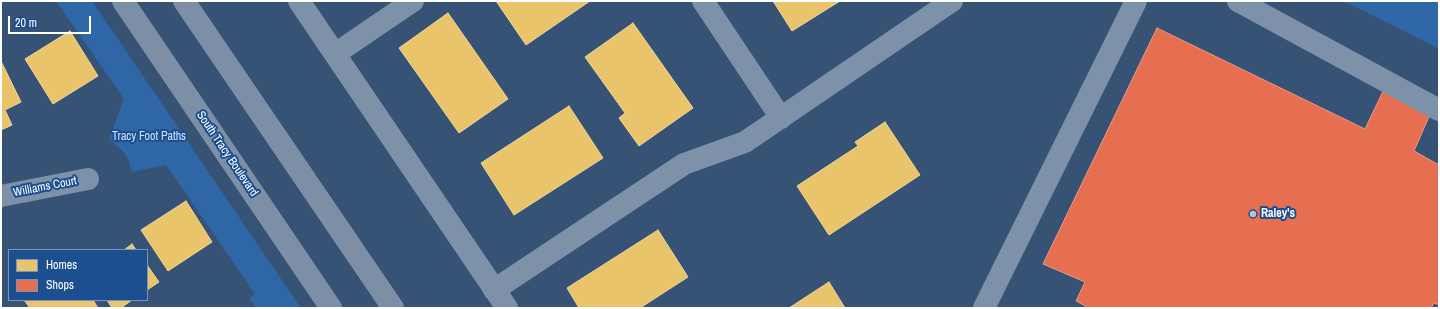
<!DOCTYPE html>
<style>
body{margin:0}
#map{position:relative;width:1440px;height:309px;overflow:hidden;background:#365274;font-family:"Archivo Narrow",sans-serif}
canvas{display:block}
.frame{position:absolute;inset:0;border:2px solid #fff;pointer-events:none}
.legend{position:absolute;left:8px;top:249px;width:140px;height:52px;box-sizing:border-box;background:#1b4f8f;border:1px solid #7695bc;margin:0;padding:5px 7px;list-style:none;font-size:12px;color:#fff}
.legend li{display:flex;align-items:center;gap:8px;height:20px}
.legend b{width:20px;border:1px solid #7695bc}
.scale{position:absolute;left:8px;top:16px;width:83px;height:18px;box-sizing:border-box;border:2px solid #fff;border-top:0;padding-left:5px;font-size:12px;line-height:14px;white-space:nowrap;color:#fff;-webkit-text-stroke:3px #1b4f8f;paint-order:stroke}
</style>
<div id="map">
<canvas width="1440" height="309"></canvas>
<div class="frame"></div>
<ul class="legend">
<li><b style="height:11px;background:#e9c46a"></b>Homes</li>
<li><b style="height:11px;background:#e76f51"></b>Shops</li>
</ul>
<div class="scale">20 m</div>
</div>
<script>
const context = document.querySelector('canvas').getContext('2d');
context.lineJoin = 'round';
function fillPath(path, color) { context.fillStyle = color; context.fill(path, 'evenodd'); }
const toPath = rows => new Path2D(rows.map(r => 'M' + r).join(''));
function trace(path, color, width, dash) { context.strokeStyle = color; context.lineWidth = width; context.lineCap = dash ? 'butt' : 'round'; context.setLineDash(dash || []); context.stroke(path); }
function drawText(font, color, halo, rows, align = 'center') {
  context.font = font + ' "Archivo Narrow",sans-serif'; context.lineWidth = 4; context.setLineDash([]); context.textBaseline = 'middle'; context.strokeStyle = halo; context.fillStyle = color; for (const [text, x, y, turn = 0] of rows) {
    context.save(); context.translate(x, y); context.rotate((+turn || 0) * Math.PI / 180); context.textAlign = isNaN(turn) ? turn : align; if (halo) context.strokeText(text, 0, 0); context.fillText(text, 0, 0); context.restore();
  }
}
const green = toPath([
 [56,1,92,1,301,308,256,308,249,298,255,294,166,165,132,172,129,161,124,152,109,139,124,99],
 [1343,1,1439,1,1439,49,1396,27]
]);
const homes = toPath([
 [496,1,590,1,526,45,496,1],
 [773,1,840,1,792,31,773,1],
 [448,13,508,99,459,133,399,48,448,13],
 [633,23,693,108,639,146,619,118,625,113,585,57,633,23],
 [70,31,98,76,53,104,25,59,70,31],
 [1,61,21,102,5,110,12,125,1,130,1,61],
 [569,106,603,158,514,215,481,163,569,106],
 [885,122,920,175,829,235,797,186,858,146,855,142,885,122],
 [186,201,212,242,168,271,141,230,186,201],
 [658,230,688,277,640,308,579,308,567,288,658,230],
 [132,244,136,250,124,250,132,244],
 [147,265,159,282,147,290,147,265],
 [829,282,845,308,789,308,829,282],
 [24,300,93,300,98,308,30,308,24,300],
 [107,300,132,300,121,308,112,308,107,300]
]);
const shops = toPath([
 [1157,28,1365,129,1385,87,1431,112,1414,151,1439,165,1439,305,1434,303,1431,308,1089,308,1076,301,1085,282,1043,264,1157,28]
]);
const minor = toPath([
 [299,1,507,308],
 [703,1,781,118],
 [1238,1,1439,110],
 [335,54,413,1],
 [1,196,88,179],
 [494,290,684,164,745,142,952,1],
 [984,308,1136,1]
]);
const major = toPath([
 [123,1,331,308],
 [184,1,393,308]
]);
const markers = [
 [1253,214,4,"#b9c2ce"]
];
const parkNames = [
 ["Tracy Foot Paths",149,137]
];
const streetNames = [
 ["South Tracy Boulevard",227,154,56],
 ["Williams Court",45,187,-11]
];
const poiNames = [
 ["Raley's",1261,214]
];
fillPath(green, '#2f66a5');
fillPath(homes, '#e9c46a');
trace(homes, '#f0d697', 1);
fillPath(shops, '#e76f51');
trace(shops, '#ee9a85', 1);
trace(minor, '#7d92a8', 22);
trace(major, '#7d8ea7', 22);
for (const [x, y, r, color] of markers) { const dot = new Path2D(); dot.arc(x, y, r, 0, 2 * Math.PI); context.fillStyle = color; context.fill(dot); trace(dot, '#1b4f8f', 1.5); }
drawText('12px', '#cfe3fa', '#1b4f8f', parkNames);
drawText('12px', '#fff', '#1b4f8f', streetNames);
drawText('bold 12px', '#fff', '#1b4f8f', poiNames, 'left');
</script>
